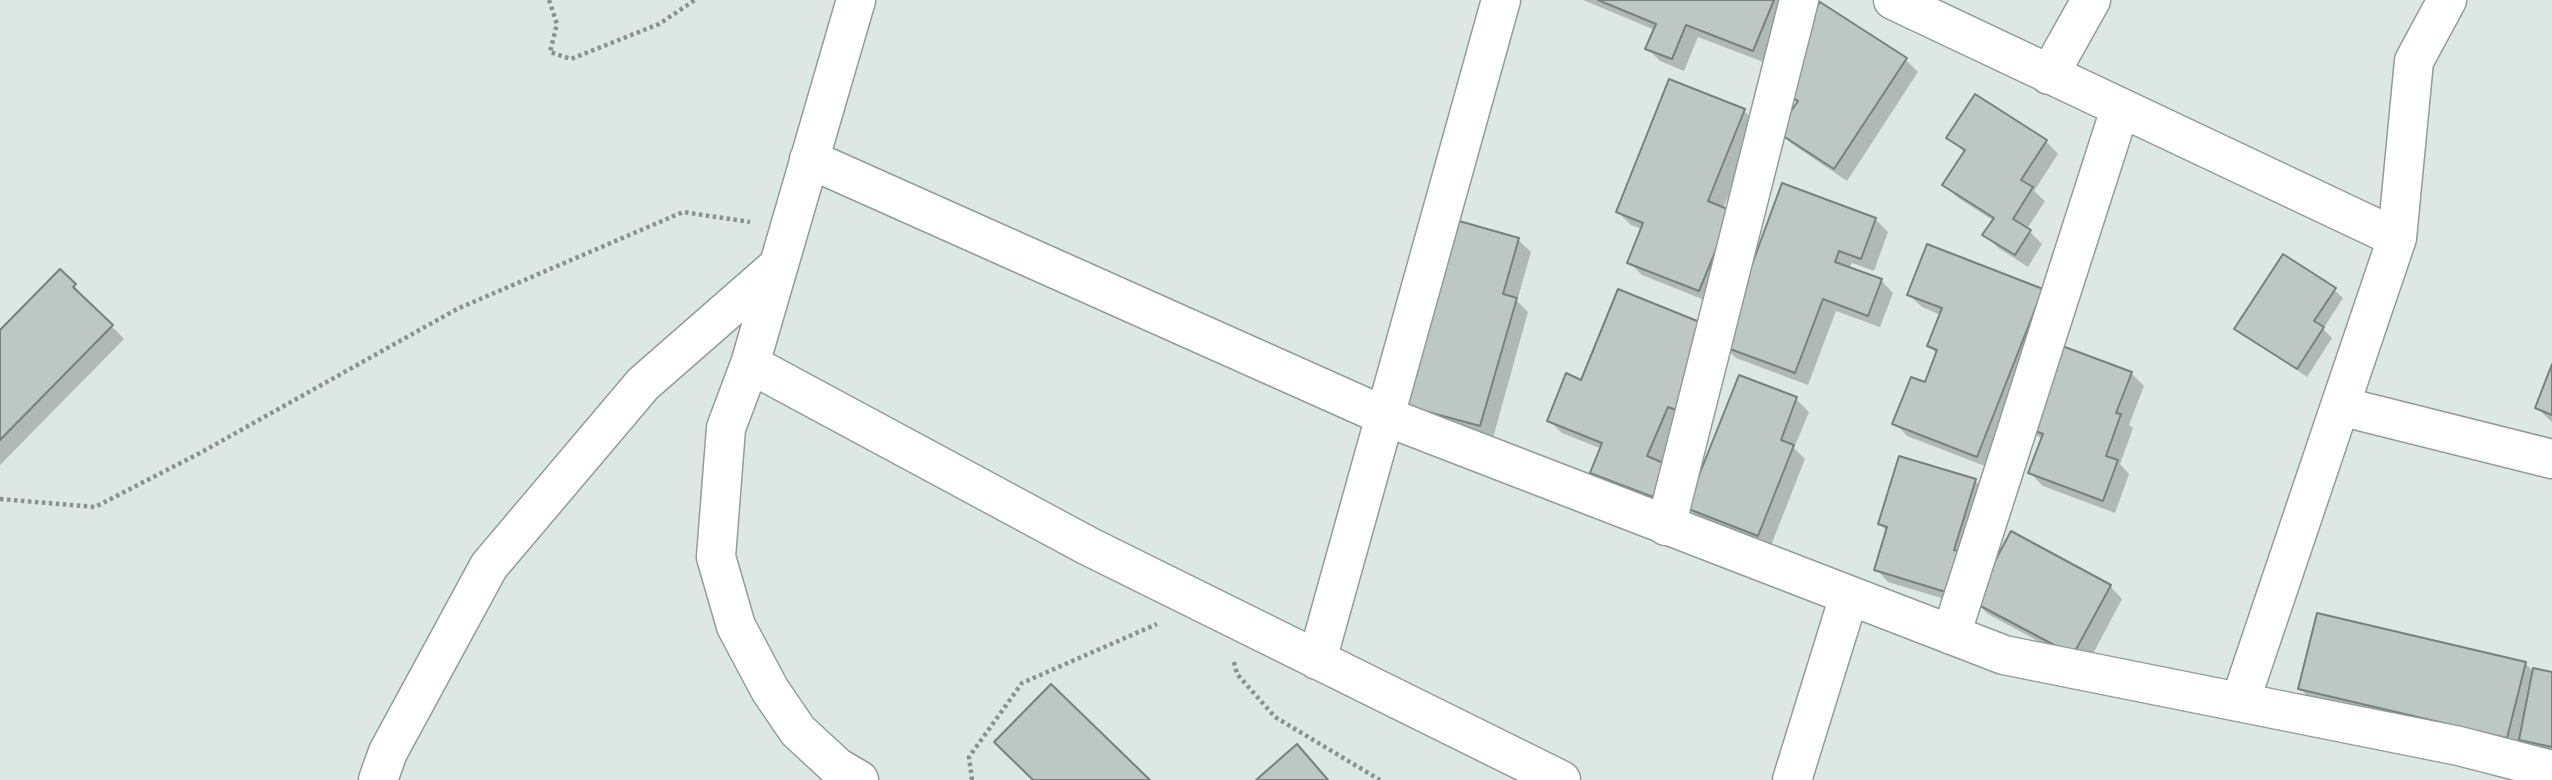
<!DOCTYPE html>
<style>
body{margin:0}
canvas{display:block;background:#dde7e3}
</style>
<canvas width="2552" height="780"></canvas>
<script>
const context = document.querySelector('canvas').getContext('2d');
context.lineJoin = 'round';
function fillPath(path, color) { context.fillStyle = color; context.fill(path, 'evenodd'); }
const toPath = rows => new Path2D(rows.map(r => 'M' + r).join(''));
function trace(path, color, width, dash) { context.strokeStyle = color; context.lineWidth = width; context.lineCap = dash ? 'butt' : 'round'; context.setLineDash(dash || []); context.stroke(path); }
const shadow = toPath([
 [1583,0,1781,0,1766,63,1698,37,1684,71,1660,61,1648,49,1655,30],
 [1906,60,1918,72,1847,181,1792,144,1779,132,1798,104,1783,90],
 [1744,111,1757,123,1723,209,1712,303,1642,275,1629,262,1642,229,1631,225,1618,212],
 [1949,138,2046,141,2058,154,2034,191,2045,201,2027,229,2042,244,2028,267,1997,247,1985,234,1994,221,1957,197,1945,185,1965,153],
 [1875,219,1888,232,1874,271,1852,263,1849,269,1881,280,1893,293,1880,327,1836,311,1808,385,1736,358,1723,345,1681,418,1661,464,1665,509,1605,485,1592,472,1602,449,1562,433,1549,420,1582,382,1712,329],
 [1518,240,1531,252,1517,301,1528,312,1493,438,1420,418],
 [60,271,124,339,0,465,0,333],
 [2042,290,1990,468,1907,436,1895,423,1926,384,1937,354,1929,346,1941,315,1922,307,1909,295],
 [2334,290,2343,298,2323,329,2332,338,2307,377,2237,329],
 [2552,369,2552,422,2537,408],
 [2131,373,2144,386,2129,425,2133,428,2120,464,2129,474,2115,513,2043,486,2030,473,2043,440,2025,426],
 [1740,377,1796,399,1809,412,1794,448,1805,459,1770,548,1701,521,1688,508],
 [1975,481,1988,494,1961,604,1888,582,1876,569,1887,531,1880,524],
 [2110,586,2122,599,2086,667,1988,614,1975,601],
 [2525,663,2534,672,2552,674,2552,756,2533,752,2522,741,2520,750,2312,701,2300,688]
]);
const building = toPath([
 [1598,0,1774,0,1753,51,1686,25,1672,59,1645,49,1656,24,1598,0],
 [1820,2,1907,58,1834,169,1777,132,1798,101,1780,90,1788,51,1820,2],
 [1669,79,1745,109,1708,201,1732,211,1699,291,1627,263,1643,223,1616,212,1669,79],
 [1975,94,2047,140,2021,180,2033,187,2013,219,2031,230,2015,255,1982,235,1994,218,1942,185,1965,150,1946,138,1975,94],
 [1782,183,1876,218,1861,259,1839,251,1835,262,1882,279,1868,316,1823,299,1795,373,1722,346,1782,183],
 [1452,219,1519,238,1503,294,1517,298,1480,426,1406,406,1452,219],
 [1927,244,2043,289,1977,457,1892,424,1911,377,1925,382,1937,350,1927,346,1942,308,1907,295,1927,244],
 [2283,254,2336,288,2314,321,2324,327,2297,369,2234,329,2283,254],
 [60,269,76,284,73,287,113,325,0,440,0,330,60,269],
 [1618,289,1712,327,1679,411,1668,407,1647,456,1666,464,1653,497,1590,473,1602,443,1547,421,1566,373,1581,380,1618,289],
 [2054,343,2132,372,2116,413,2121,414,2106,456,2118,460,2103,501,2028,473,2043,434,2023,426,2054,343],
 [2552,364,2552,415,2535,408,2552,364],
 [1739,375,1797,397,1781,440,1794,445,1758,536,1686,508,1739,375],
 [1899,456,1976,479,1954,550,1962,552,1949,593,1874,570,1887,527,1878,524,1899,456],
 [2011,531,2111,585,2073,655,1973,602,2011,531],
 [2317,613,2526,662,2507,738,2298,689,2317,613],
 [2533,668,2552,672,2552,747,2519,740,2533,668],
 [1051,684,1150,780,1033,780,994,742,1051,684],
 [1297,744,1328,780,1256,780,1297,744]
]);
const path = toPath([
 [549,0,557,24,550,52,571,59,659,24,695,0],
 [0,499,95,507,200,453,457,309,683,212,750,222],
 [1234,662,1237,674,1275,717,1380,780],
 [972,780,969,757,1022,683,1157,624]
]);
const minor = toPath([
 [856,0,750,364,726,428,716,557,736,626,770,690,798,731,837,767,859,780],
 [1893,0,2397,238,2340,406,2552,459],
 [2049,75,2091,0],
 [809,159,1387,417,2004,655,2459,746,2552,770],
 [2397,238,2414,61,2447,0],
 [750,364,1088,546,1561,780],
 [1666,526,1799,0],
 [1951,635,2120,109],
 [1317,660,1501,0],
 [2240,702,2340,406],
 [378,780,388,752,489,566,643,384,779,265],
 [1792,780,1849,596]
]);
fillPath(shadow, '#0003');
fillPath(building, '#bdc7c3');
trace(building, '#78817d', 2);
trace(minor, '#939c99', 41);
trace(path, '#8a918e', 4.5, [3.5, 3.5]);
trace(minor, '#fff', 38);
</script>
